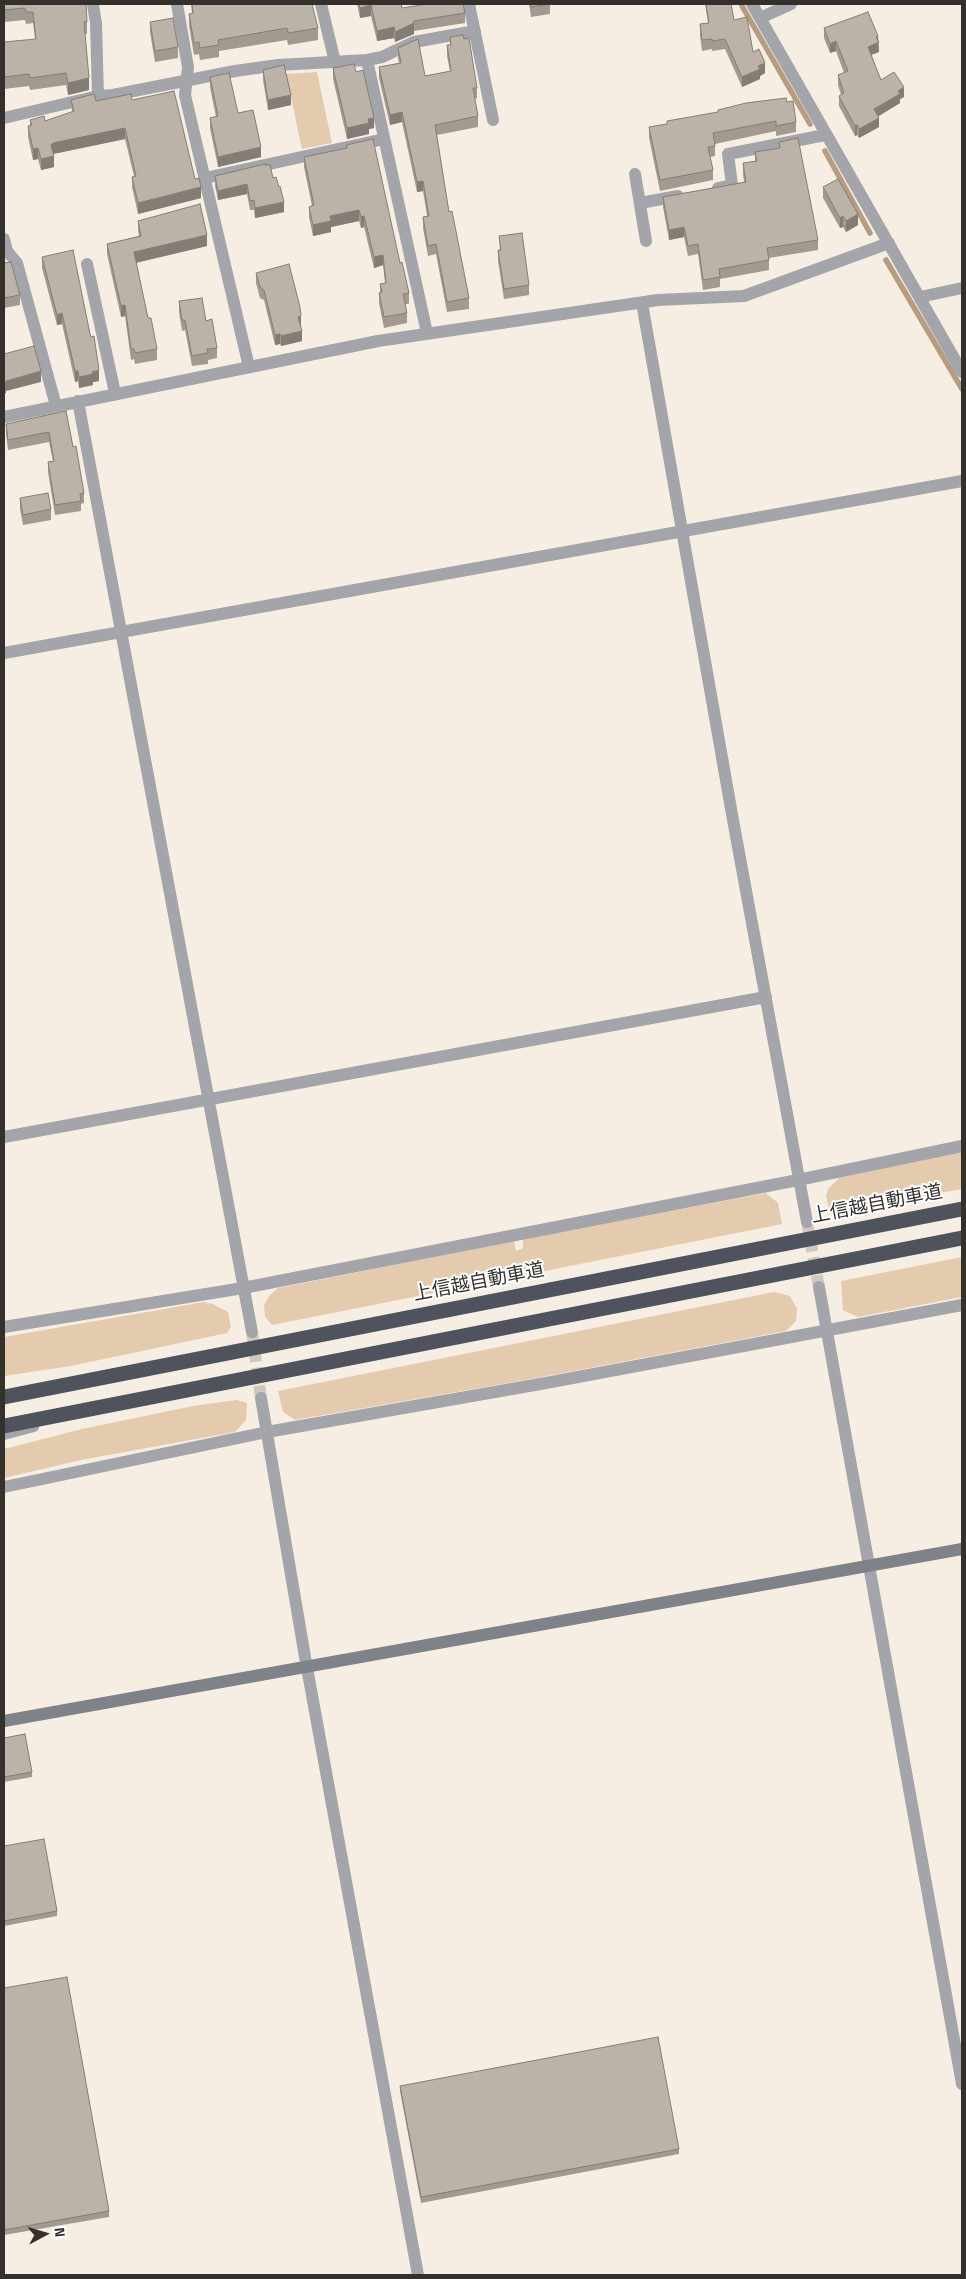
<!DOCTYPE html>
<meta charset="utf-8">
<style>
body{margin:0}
#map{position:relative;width:966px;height:2279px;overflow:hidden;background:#f7eee3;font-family:"Titillium Web",sans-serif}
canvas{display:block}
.frame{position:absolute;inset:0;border:5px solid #34312c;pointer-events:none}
.north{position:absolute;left:20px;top:2209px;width:50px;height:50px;-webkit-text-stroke:4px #fff;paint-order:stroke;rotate:84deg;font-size:14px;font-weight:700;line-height:20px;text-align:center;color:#34312c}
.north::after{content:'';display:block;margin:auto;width:18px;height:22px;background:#34312c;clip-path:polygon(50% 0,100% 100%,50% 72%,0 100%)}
</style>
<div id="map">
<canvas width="966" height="2279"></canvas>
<div class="frame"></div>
<div class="north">N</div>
</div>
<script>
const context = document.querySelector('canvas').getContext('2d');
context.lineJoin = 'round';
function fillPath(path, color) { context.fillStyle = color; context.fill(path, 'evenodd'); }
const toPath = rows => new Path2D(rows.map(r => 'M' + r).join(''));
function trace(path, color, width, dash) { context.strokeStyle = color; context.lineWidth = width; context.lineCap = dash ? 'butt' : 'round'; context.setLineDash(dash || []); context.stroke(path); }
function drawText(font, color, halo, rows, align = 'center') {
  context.font = font + ' "Titillium Web","Noto Sans JP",sans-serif'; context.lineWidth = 4; context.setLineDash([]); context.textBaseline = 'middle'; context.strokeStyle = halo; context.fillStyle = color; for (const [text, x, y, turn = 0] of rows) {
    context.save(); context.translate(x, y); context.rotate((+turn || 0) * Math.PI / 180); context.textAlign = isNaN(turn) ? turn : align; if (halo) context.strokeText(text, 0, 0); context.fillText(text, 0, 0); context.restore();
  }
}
const green = toPath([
 [317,72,332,143,302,149,286,74],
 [962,1150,962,1189,830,1212,826,1196,828,1189,840,1177],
 [766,1193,778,1203,782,1224,272,1325,265,1317,264,1305,269,1296,278,1288,514,1241,516,1251,523,1248,523,1239],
 [962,1257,962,1297,858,1317,843,1310,841,1281],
 [774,1292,790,1296,797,1309,796,1321,786,1331,531,1379,295,1420,283,1412,278,1391],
 [204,1302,213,1304,228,1312,231,1327,227,1333,71,1366,4,1376,4,1337],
 [236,1400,247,1403,246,1420,235,1432,81,1460,4,1478,4,1449,82,1429,193,1406]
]);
const stream = toPath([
 [742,6,810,124],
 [825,151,870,233],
 [886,260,962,389]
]);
const streetTunnel = toPath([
 [807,1222,819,1287],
 [252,1332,261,1398]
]);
const lane = toPath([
 [4,1435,34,1427]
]);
const street = toPath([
 [177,4,188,67,185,95,249,367],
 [321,4,335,62],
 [469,4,493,120],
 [752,4,962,372],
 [93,5,96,23,98,96],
 [760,18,791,4],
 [367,60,427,333],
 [4,118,98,96,113,95,235,71,278,65,367,60,382,57,414,42,475,31],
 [635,174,646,241],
 [205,178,384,139],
 [718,188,732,185,728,154,825,135],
 [640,203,678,196],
 [4,239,7,251,17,263,56,406],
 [87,264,115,393],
 [920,297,962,288],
 [642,303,733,820,807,1222],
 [78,401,252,1332],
 [4,417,378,341,658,300,744,296,889,243],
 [4,653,962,481],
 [4,1137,766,997],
 [819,1287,962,2084],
 [4,1327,243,1288,798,1180,962,1146],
 [261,1398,305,1657,418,2275],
 [4,1487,267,1432,546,1383,962,1305]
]);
const secondary = toPath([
 [4,1721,962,1549]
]);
const highway = toPath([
 [4,1397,962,1209],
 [4,1426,962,1238]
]);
const wall = toPath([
 [4,4,87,22,87,34,85,34,89,90,68,95,66,85,30,90,29,86,4,89,4,42,35,39,33,23,26,24,25,20,4,22],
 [191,4,312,4,318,28,318,40,288,45,287,40,219,51,219,57,200,60,199,54,194,55,189,26,189,14,192,13],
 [357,4,401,4,402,8,465,13,465,23,414,31,414,34,395,42,394,38,377,41,371,16,360,18],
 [529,4,550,4,550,14,531,17],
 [705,4,731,4,734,20,753,52,765,73,760,76,760,79,742,87,725,49,712,51,712,49,702,51,700,35,700,24,708,23],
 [150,22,178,47,178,58,155,62,150,32],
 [824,28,878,36,879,52,871,55,881,80,904,97,900,99,900,103,878,116,879,127,859,138,857,135,855,136,839,106,839,96,841,95,838,85,838,75,844,73,836,51,830,53,824,38],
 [450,37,464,39,477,88,477,98,475,99,478,116,478,127,437,135,449,212,469,298,469,309,447,312,436,254,428,256,423,228,423,217,427,216,423,191,417,192,402,122,390,125,379,78,379,67,399,63,398,58,398,48,425,76,450,71,447,56,447,45,450,45],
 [333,68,356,72,374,128,369,129,369,134,347,139,333,79],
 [263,70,291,105,268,110,263,80],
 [210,77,238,113,261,157,218,167,210,128,210,118,216,117,210,87],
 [71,100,96,101,132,100,195,179,201,198,138,214,132,187,132,177,134,176,125,139,53,154,54,167,41,170,38,159,33,160,28,137,28,126,30,126,30,120,45,121,72,112],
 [787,102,796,122,796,132,776,136,776,131,715,144,715,156,710,157,713,170,713,180,660,191,649,138,649,127,667,124,667,121],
 [779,142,818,240,818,250,769,258,769,270,720,279,720,287,703,290,698,254,688,256,684,237,669,240,663,207,663,197,744,182,743,174,743,163,755,161,755,152,779,149],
 [346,145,400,263,409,293,409,304,405,304,407,313,407,323,384,328,379,303,379,293,380,293,380,284,385,283,383,265,374,268,364,227,361,228,359,221,331,227,331,232,313,236,309,217,309,207,312,206,304,167,304,157,346,148],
 [265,165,273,178,284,212,255,218,254,210,250,210,247,194,218,200,215,186,215,176],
 [823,187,858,225,846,232,843,227,840,228,823,198],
 [138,221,207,246,136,263,148,318,157,349,157,360,135,364,134,359,131,360,125,316,121,317,107,254,107,244,139,236,138,231],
 [499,236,529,285,529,295,504,299,498,261,498,250,500,250],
 [42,257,99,381,93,382,93,385,79,388,78,381,75,382,62,324,57,325,42,268],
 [4,263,20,295,20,305,4,308],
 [256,273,301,327,302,341,281,346,280,344,275,345,264,300,260,298,256,283],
 [179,301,206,321,217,348,217,358,208,360,208,364,192,366,185,330,182,331,179,312],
 [66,411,73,447,84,493,84,503,81,504,81,511,55,515,48,472,48,462,53,461,49,442,8,450,6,434,6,424],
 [20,498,51,509,51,520,23,525,20,509],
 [4,1738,32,1772,32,1777,4,1782],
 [4,1846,57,1911,57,1916,4,1926],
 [4,1988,109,2211,109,2217,4,2235],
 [400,2086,679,2149,679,2154,421,2203,400,2091]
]);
const shadedWall = toPath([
 [371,5,371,16,360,18,360,8],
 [414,23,414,34,395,42,395,32],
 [394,27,394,38,377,41,377,31],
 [878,36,879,52,868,56,868,47],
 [836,41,836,51,830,53,830,44],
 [765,63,765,73,760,76,760,79,742,87,742,77,758,66],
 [89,78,89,90,68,95,68,83],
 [904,87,904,97,900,99,900,103,874,119,874,109,898,91],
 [291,95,291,105,268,110,268,100],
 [402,112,402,122,390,125,390,115],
 [374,118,374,128,369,129,369,134,347,139,347,128,368,119],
 [879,118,879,127,859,138,859,129],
 [857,125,857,135,855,136,855,126],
 [125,128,125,139,53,154,51,145,53,143],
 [261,147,261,157,218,167,218,157],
 [38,148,38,159,33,160,33,149],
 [54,156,54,167,41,170,41,159],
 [423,181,423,191,417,192,417,182],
 [247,184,247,194,218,200,218,191],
 [201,187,201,198,138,214,138,203],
 [284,202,284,212,255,218,255,208],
 [359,210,359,221,331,227,331,232,313,236,313,225,330,216],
 [858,214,858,225,846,232,846,221],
 [364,216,364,227,361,228,361,217],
 [843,216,843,227,840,228,840,218],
 [684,227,684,237,669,240,669,230],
 [207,235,207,246,134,263,134,252],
 [383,255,383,265,374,268,374,257],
 [125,305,125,316,121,317,121,306],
 [62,313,62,324,57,325,57,315],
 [301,316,301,327,298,327,298,317],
 [302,331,302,341,281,346,281,336],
 [280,334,280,344,275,345,275,335],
 [99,370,99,381,93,382,93,385,79,388,79,377,92,372],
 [41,371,41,382,6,391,6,393,4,394,4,383,6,381],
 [75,371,78,371,78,381,75,382]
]);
const building = toPath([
 [4,4,86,4,87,22,84,22,89,78,68,83,66,73,30,78,29,74,4,77,4,42,36,39,33,12,26,12,25,8,4,10,4,4],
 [192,4,312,4,318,28,288,33,287,28,218,40,219,45,200,48,199,42,194,43,189,14,193,13,192,4],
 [359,4,401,4,402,8,427,4,463,4,465,13,414,21,414,23,395,32,394,27,377,31,371,5,360,8,359,4],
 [530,4,549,4,531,7,530,4],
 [706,4,731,4,734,20,747,17,753,52,759,49,765,63,758,66,760,69,742,77,725,39,712,41,712,39,702,40,700,24,709,23,706,4],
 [868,12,878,36,876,37,879,42,868,47,881,80,894,72,904,87,898,91,900,94,874,109,879,118,859,129,857,125,855,126,839,96,844,93,838,75,848,71,836,41,830,44,824,28,868,12],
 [173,18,178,47,155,51,150,22,173,18],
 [463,35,464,39,469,38,477,88,473,88,478,116,435,125,449,212,452,211,469,298,447,302,436,244,428,246,423,217,429,216,423,181,417,182,402,112,390,115,379,67,401,63,398,48,418,39,425,76,451,71,447,45,451,45,450,37,463,35],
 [354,64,356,72,363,70,374,118,368,119,369,123,347,128,333,68,354,64],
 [284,65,291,95,268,100,263,70,284,65],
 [229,73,238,113,253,110,261,147,218,157,210,118,218,116,210,77,229,73],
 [174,91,195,179,199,178,201,187,138,203,132,177,136,176,125,128,53,143,51,145,54,156,41,159,38,148,33,149,28,126,32,125,30,120,44,116,45,121,74,111,71,100,94,94,96,101,131,94,132,100,174,91],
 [786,98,787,102,793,101,796,122,776,126,776,121,713,133,715,146,708,147,713,170,660,180,649,127,667,124,667,121,718,112,718,110,746,103,786,98],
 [798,138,818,240,767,248,769,260,719,269,720,277,703,280,698,244,688,246,684,227,669,230,663,197,746,182,743,163,757,161,755,152,780,148,779,142,798,138],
 [373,139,400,263,402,262,409,293,403,294,407,313,384,317,379,293,382,292,380,284,386,283,383,255,374,257,364,216,361,217,359,210,330,216,331,221,313,225,309,207,314,205,304,157,347,148,346,145,373,139],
 [265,164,265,165,270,165,273,178,276,177,279,187,280,186,284,202,255,208,254,200,250,201,247,184,218,191,215,176,265,164],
 [838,179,858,214,846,221,843,216,840,218,823,187,838,179],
 [200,204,207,235,134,252,148,318,151,318,157,349,135,353,134,349,131,349,125,305,121,306,107,244,141,236,138,221,200,204],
 [522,233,529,285,504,289,498,250,501,250,499,236,522,233],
 [73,250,90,334,91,337,94,336,99,370,92,372,93,374,79,377,78,371,75,371,62,313,57,315,42,257,73,250],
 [11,262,20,295,4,298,4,263,11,262],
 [289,264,300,307,301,316,298,317,302,331,281,336,280,334,275,335,264,290,260,287,256,273,289,264],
 [202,298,206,321,212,319,217,348,207,349,208,353,192,356,185,320,182,320,179,301,202,298],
 [34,346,41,371,6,381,6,383,4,383,4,354,34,346],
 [66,411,73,447,76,446,84,493,80,494,81,501,55,505,48,462,54,461,49,432,8,440,6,424,66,411],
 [48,493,51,509,23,515,20,498,48,493],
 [25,1734,32,1772,4,1777,4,1738,25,1734],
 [44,1839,57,1911,4,1921,4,1846,44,1839],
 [67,1977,109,2211,4,2230,4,1988,67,1977],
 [658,2037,679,2149,421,2197,400,2086,658,2037]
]);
const streetNames = [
 ["上信越自動車道",877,1205,-11],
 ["上信越自動車道",479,1283,-11]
];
fillPath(green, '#e4cbad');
trace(stream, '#b69d7e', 5.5);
trace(streetTunnel, '#d0c8be', 12, [12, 6]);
trace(lane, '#a3a5ab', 10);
trace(street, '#a3a5ab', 12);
trace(secondary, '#7e8289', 12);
trace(highway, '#4e535d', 15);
fillPath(wall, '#a29a90');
fillPath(shadedWall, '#847d76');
fillPath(building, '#bcb3a8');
trace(building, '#847d76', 1);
drawText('19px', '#34312c', '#fff', streetNames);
</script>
